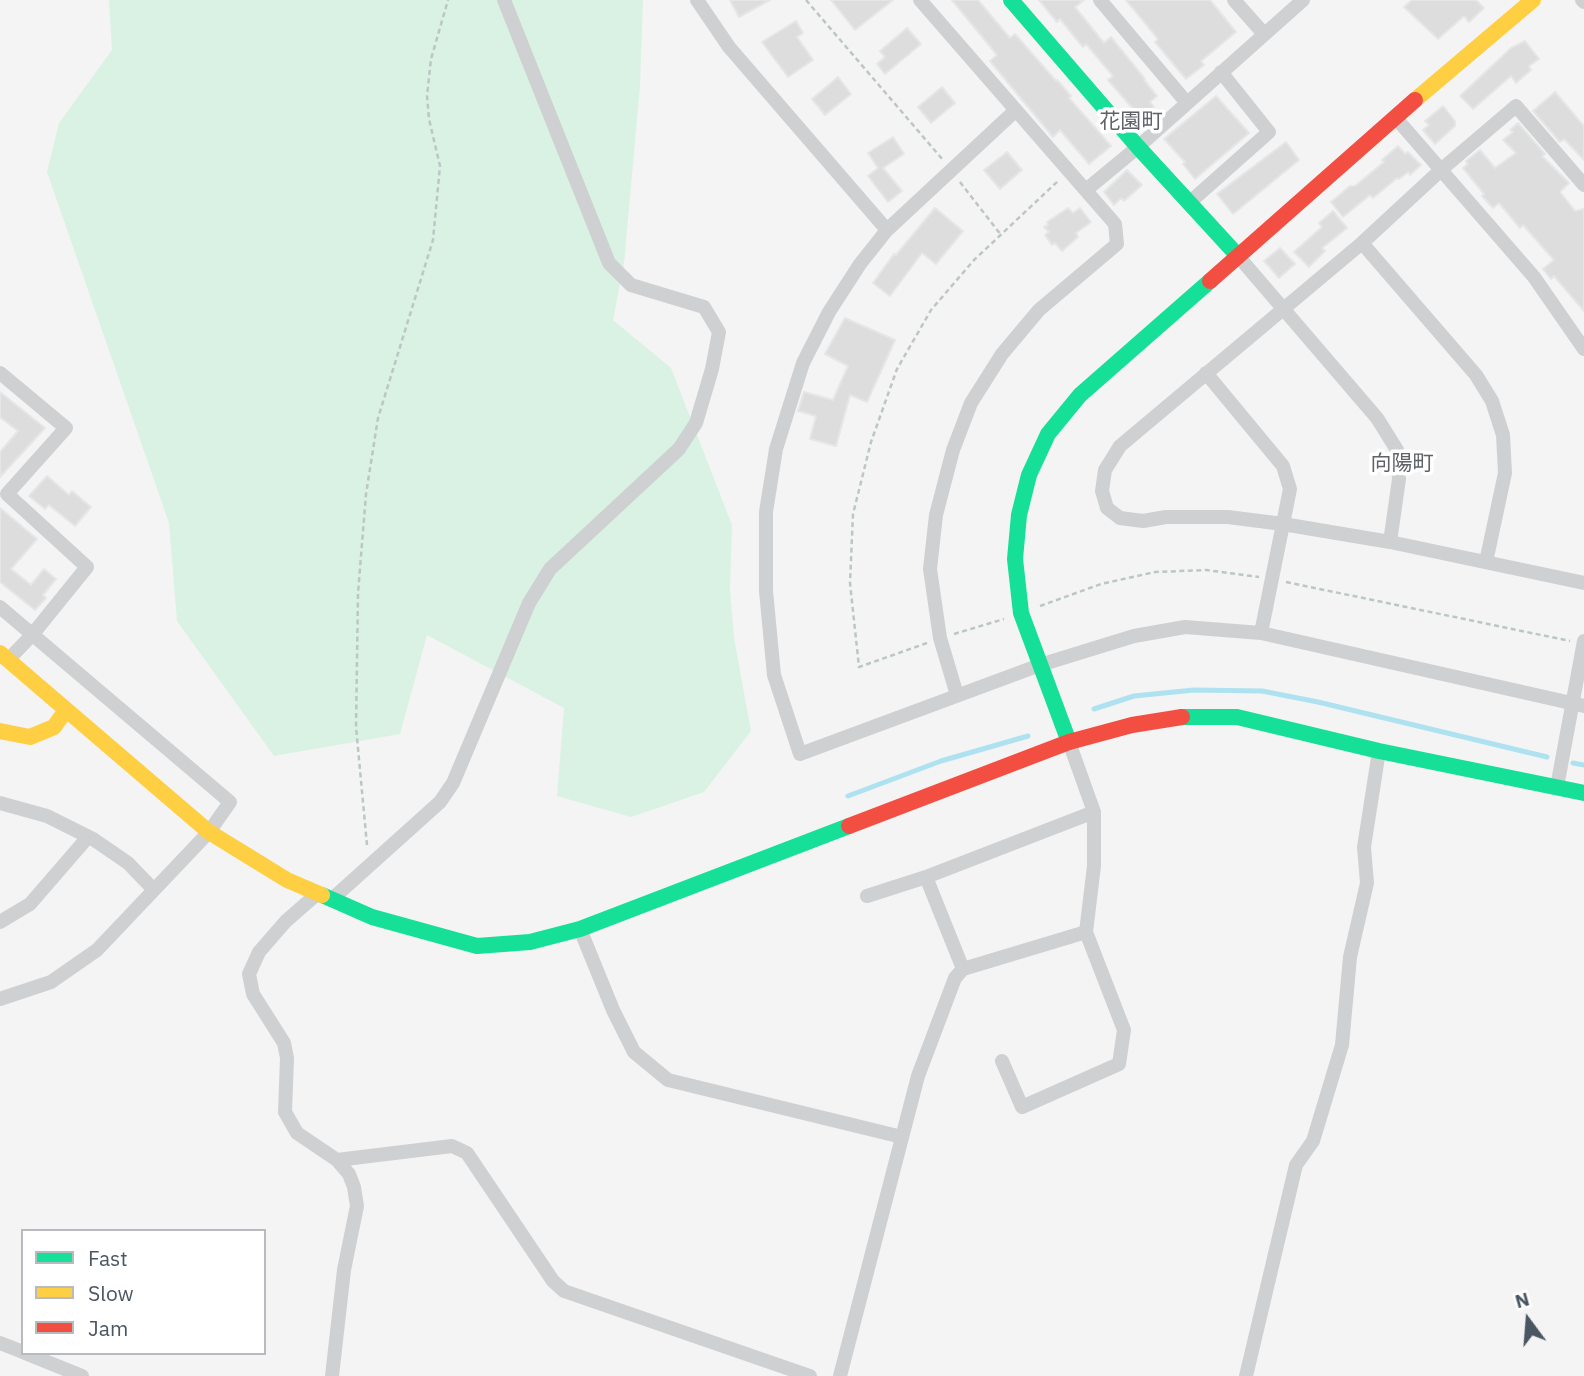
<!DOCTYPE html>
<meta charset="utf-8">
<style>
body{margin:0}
#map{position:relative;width:1584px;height:1376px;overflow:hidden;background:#f4f4f4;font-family:"IBM Plex Sans",sans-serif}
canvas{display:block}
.legend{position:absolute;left:21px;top:1229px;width:245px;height:126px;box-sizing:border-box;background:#fff;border:2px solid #b7bbc0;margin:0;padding:9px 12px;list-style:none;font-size:21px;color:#4a5661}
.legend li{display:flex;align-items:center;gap:14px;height:35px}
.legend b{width:35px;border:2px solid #b7bbc0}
.north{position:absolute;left:1493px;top:1285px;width:70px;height:70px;-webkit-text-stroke:5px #fff;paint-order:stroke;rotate:344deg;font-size:19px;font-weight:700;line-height:28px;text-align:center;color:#4a5661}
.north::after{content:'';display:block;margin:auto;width:24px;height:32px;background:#4a5661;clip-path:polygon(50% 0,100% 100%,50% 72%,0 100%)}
</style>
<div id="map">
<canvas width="1584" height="1376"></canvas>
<ul class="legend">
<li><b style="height:9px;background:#16e098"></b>Fast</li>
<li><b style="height:9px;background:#ffcf43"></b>Slow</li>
<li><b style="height:9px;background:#f24e42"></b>Jam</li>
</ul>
<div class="north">N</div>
</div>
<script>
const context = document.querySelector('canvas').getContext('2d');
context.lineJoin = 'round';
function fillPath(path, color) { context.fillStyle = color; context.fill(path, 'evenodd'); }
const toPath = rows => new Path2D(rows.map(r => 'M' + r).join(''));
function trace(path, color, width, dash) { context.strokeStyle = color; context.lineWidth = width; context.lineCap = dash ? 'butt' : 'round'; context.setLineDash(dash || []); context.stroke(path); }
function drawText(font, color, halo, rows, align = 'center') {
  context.font = font + ' "IBM Plex Sans","Noto Sans JP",sans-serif'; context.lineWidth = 7; context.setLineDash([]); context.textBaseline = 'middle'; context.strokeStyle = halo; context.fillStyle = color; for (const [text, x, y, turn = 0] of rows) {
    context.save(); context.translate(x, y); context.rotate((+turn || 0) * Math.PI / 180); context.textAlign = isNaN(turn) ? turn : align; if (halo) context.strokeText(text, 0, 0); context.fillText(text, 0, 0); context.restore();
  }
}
const green = toPath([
 [109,0,643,0,640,86,624,263,613,320,671,368,732,525,730,589,734,638,751,731,704,792,631,817,557,796,564,708,427,635,400,734,274,756,177,621,169,523,47,172,59,123,112,50]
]);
const stream = toPath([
 [1094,709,1134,696,1194,690,1262,691,1318,702,1547,757],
 [1573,763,1584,765],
 [848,796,941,761,1028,736]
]);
const building = toPath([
 [730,0,770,0,739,17,730,0],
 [831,0,893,0,855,30,831,0],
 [952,0,978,0,1010,38,1015,34,1056,81,1057,80,1071,96,1069,98,1111,146,1089,164,1060,130,1053,137,990,61,997,55,952,0],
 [1039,0,1084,0,1075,7,1104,43,1111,37,1145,79,1144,80,1157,96,1150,102,1154,107,1141,118,1108,80,1113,76,1086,44,1083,47,1060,19,1057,22,1039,0],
 [1126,0,1210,0,1236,32,1201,61,1204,65,1186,79,1155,42,1158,39,1126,0],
 [1412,0,1476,0,1484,8,1469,22,1464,16,1438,39,1404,7,1412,0],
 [796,21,803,33,797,37,813,60,788,77,762,42,796,21],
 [907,28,921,44,885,74,877,64,885,57,880,51,907,28],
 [1525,41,1539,59,1529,66,1531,70,1516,83,1511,76,1473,109,1460,96,1511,48,1525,41],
 [838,77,851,94,825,115,812,99,838,77],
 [942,87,955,103,931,123,918,107,942,87],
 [1555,92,1584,126,1584,160,1564,139,1560,142,1533,111,1555,92],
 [1216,96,1249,133,1195,179,1183,164,1185,162,1164,139,1216,96],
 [1443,106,1455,121,1455,126,1435,144,1423,130,1429,125,1425,121,1443,106],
 [1518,123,1545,154,1542,156,1569,183,1560,192,1575,211,1584,209,1584,311,1554,276,1551,279,1543,269,1554,260,1523,225,1520,228,1499,203,1493,208,1482,196,1484,194,1463,168,1468,164,1466,161,1480,150,1495,168,1516,153,1503,140,1513,132,1510,130,1518,123],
 [893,137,904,154,883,168,902,191,888,202,868,176,878,168,868,153,893,137],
 [1286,142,1299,160,1233,214,1217,194,1286,142],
 [1398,146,1405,154,1408,152,1421,165,1410,175,1408,172,1399,179,1397,178,1373,198,1370,195,1343,217,1331,202,1350,186,1355,186,1384,162,1382,160,1398,146],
 [1007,152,1022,170,1000,189,984,170,1007,152],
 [1127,170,1142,185,1124,201,1121,198,1114,205,1104,192,1127,170],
 [935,208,963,231,936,264,922,253,890,296,873,283,894,254,896,255,935,208],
 [1068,208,1073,213,1080,208,1091,222,1076,233,1078,237,1062,251,1055,243,1052,245,1045,235,1049,232,1044,227,1048,225,1047,222,1068,208],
 [1333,211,1347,228,1322,248,1325,251,1309,267,1294,252,1322,227,1319,223,1333,211],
 [1280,248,1295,264,1279,278,1264,261,1280,248],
 [845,318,895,340,867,402,850,395,836,446,810,439,816,416,798,411,804,392,833,400,848,366,825,354,845,318],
 [0,392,45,428,0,477,0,452,18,431,0,417,0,392],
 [47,476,69,495,72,491,91,507,75,526,49,505,45,509,29,496,47,476],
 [0,508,37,539,11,569,31,585,44,569,56,579,43,595,46,598,35,610,0,582,0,508]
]);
const path = toPath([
 [806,0,943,160],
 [960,182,1001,235],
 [1286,582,1570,641],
 [1040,606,1101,584,1155,572,1206,570,1259,577],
 [954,634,1004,619],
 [927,643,859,667,850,583,853,514,871,442,897,369,931,310,974,260,1058,181],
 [367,845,356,727,358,593,366,494,378,418,433,240,440,166,429,119,427,96,431,59,448,0]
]);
const street = toPath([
 [697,0,729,47,887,230],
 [920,0,1115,224,1117,244,1039,310,1002,354,971,403,953,450,936,515,930,569,940,638,957,695],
 [1100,0,1187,103],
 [1234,0,1264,34],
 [1582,0,1584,2],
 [1016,110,887,230,860,264,829,312,803,363,776,449,766,512,766,591,774,675,800,754,1040,665,1134,636,1185,627,1261,633,1584,706],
 [1395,117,1534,277,1584,349],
 [1584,185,1516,106,1442,169,1362,243,1120,446,1105,470,1102,491,1107,508,1120,518,1143,521,1166,517,1228,517,1283,524,1390,542,1584,583],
 [1086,190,1138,147,1303,0],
 [1189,203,1269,132,1221,72],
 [1362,243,1476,375,1492,401,1503,435,1505,473,1486,562],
 [1238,256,1377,418,1397,450,1399,479,1390,542],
 [0,373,66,428,7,494,87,567,32,635,8,660],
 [1206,373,1283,466,1290,489,1261,633],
 [0,607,230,802,209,832,97,950,51,982,0,999],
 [1557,787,1584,641],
 [0,803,47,816,93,839,128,863,154,890],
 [926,877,963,969,1086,932,1094,866,1094,812,1069,742],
 [317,894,286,921,259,952,249,974,253,994,284,1043,287,1058,285,1112,297,1133,337,1160,349,1174,354,1187,357,1206,344,1270,332,1376],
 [867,896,926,877,1094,812],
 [331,900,440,802,453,783,529,603,550,569,679,449,696,423,712,369,719,332,704,307,631,285,609,263,504,0],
 [0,922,30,904,88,837],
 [580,929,613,1010,634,1052,668,1080,902,1137],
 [1002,1061,1022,1107,1119,1064,1124,1030,1086,932],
 [337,1160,452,1146,467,1153,553,1281,564,1291,810,1376],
 [0,1343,23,1352],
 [25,1353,82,1376],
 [840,1376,918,1076,955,978,963,969],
 [1246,1376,1296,1165,1313,1141,1342,1045,1350,957,1367,883,1364,847,1379,751]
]);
const fast = toPath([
 [1011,0,1138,147,1238,256],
 [1182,717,1237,717,1379,751,1584,793],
 [1069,742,1021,613,1015,559,1019,515,1029,475,1048,434,1080,395,1210,281],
 [322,895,372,917,477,946,530,942,580,929,849,826]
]);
const slow = toPath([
 [1415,100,1533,0],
 [0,653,209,832,287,880,322,895],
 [0,731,30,737,54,727,66,710]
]);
const jam = toPath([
 [1210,281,1415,100],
 [849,826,1069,742,1132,725,1182,717]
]);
const quarterNames = [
 ["花園町",1131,122],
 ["向陽町",1402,464]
];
fillPath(green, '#d9f2e3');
trace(stream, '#aee2f0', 5);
fillPath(building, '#ddddde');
trace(building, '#e5e6e7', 2);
trace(path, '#bcc7c4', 2.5, [5, 3.5]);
trace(street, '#ced0d2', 14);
trace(fast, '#16e098', 16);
trace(slow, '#ffcf43', 16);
trace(jam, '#f24e42', 16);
drawText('21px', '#5f6368', '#fff', quarterNames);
</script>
